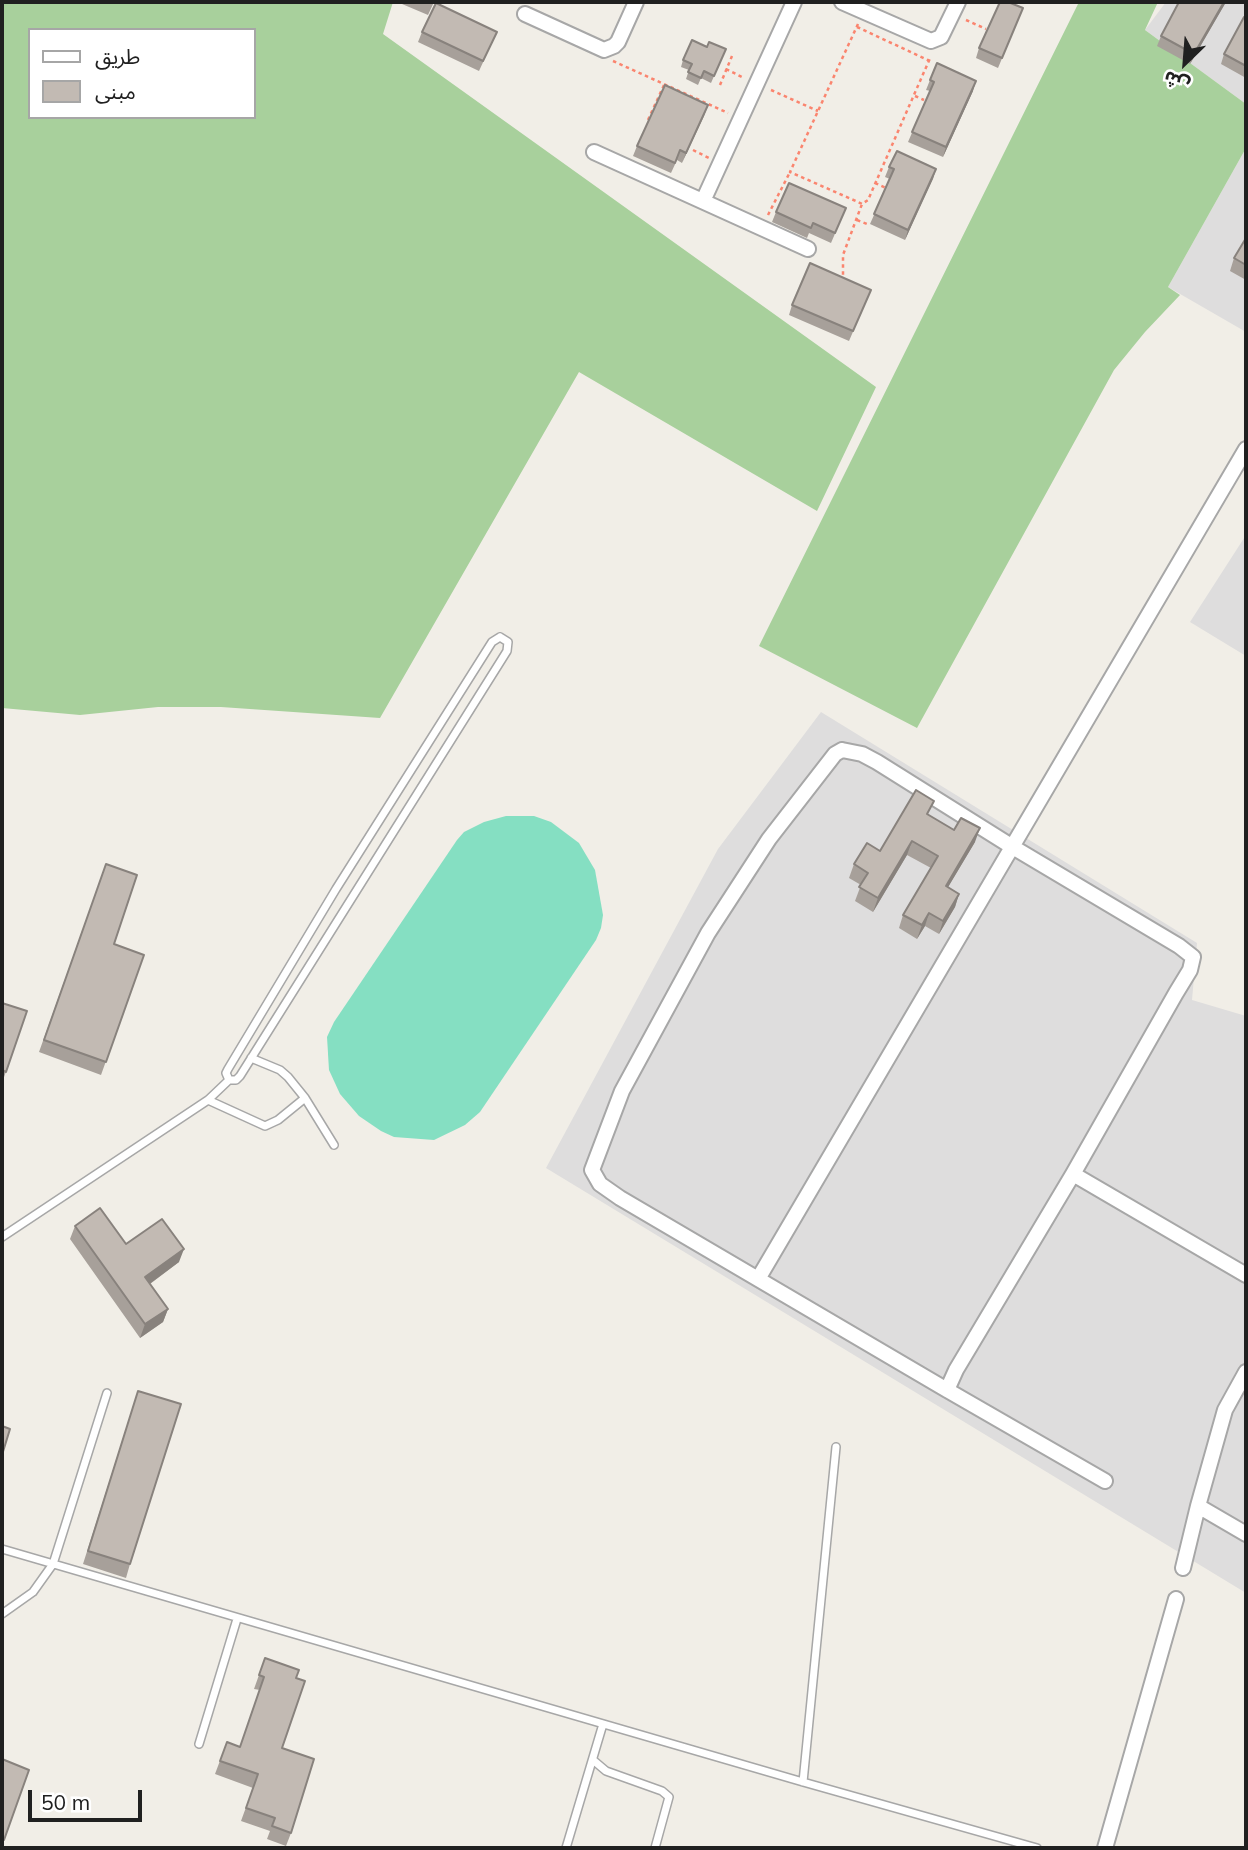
<!DOCTYPE html>
<meta charset="utf-8">
<style>
body{margin:0}
#map{position:relative;width:1248px;height:1850px;overflow:hidden;background:#f1eee7;font-family:Mulish,"Noto Sans Arabic",sans-serif}
canvas{display:block}
.frame{position:absolute;inset:0;border:4px solid #202020;pointer-events:none}
.legend{position:absolute;left:28px;top:28px;width:228px;height:91px;box-sizing:border-box;background:#fff;border:2px solid #a6a6a6;margin:0;padding:9px 12px;list-style:none;font-size:21px;color:#202020}
.legend li{display:flex;align-items:center;gap:14px;height:35px}
.legend b{width:35px;border:2px solid #a6a6a6}
.north{position:absolute;left:1150px;top:28px;width:70px;height:70px;-webkit-text-stroke:5px #fff;paint-order:stroke;rotate:205deg;font-size:19px;font-weight:700;line-height:28px;text-align:center;color:#202020}
.north::after{content:'';display:block;margin:auto;width:24px;height:32px;background:#202020;clip-path:polygon(50% 0,100% 100%,50% 72%,0 100%)}
.scale{position:absolute;left:28px;top:1790px;width:114px;height:32px;box-sizing:border-box;border:4px solid #202020;border-top:0;padding-left:9px;font-size:21px;line-height:24px;white-space:nowrap;color:#202020;-webkit-text-stroke:5px #fff;paint-order:stroke}
</style>
<div id="map">
<canvas width="1248" height="1850"></canvas>
<div class="frame"></div>
<ul class="legend">
<li><b style="height:9px;background:#fff"></b>طريق</li>
<li><b style="height:19px;background:#c2bab3"></b>مبنى</li>
</ul>
<div class="north">ش</div>
<div class="scale">50 m</div>
</div>
<script>
const context = document.querySelector('canvas').getContext('2d');
context.lineJoin = 'round';
function fillPath(path, color) { context.fillStyle = color; context.fill(path, 'evenodd'); }
const toPath = rows => new Path2D(rows.map(r => 'M' + r).join(''));
function trace(path, color, width, dash) { context.strokeStyle = color; context.lineWidth = width; context.lineCap = dash ? 'butt' : 'round'; context.setLineDash(dash || []); context.stroke(path); }
const residential = toPath([
 [1166,2,1246,2,1246,104,1145,30],
 [1246,148,1246,332,1168,287],
 [1246,535,1246,656,1190,622],
 [821,712,1197,943,1192,1000,1246,1016,1246,1593,546,1168,718,849]
]);
const forest = toPath([
 [2,2,393,2,383,34,876,387,817,511,579,372,380,718,221,707,158,707,80,715,2,708],
 [30,30,254,30,254,117,30,117],
 [1079,2,1158,2,1145,30,1246,104,1246,148,1168,287,1180,295,1145,332,1114,370,917,728,759,646]
]);
const pitch = toPath([
 [506,816,534,816,551,822,579,843,595,870,603,915,601,928,596,940,480,1112,465,1125,434,1140,394,1137,381,1131,359,1116,340,1094,329,1070,327,1037,334,1022,457,840,464,832,484,822]
]);
const path = toPath([
 [966,20,986,29],
 [858,24,790,172,858,202,862,204,868,200,931,56],
 [857,27,930,61],
 [613,61,728,113],
 [726,69,742,77],
 [720,85,732,56],
 [771,90,818,111],
 [915,96,924,100],
 [648,120,664,85],
 [693,150,709,158],
 [875,183,886,188],
 [768,215,790,172],
 [857,220,867,224],
 [837,278,843,275,843,255,862,204]
]);
const lane = toPath([
 [500,637,508,642,507,651,240,1076,236,1080,229,1080,226,1073,228,1069,336,889,492,642,500,637],
 [251,1058,280,1070,288,1077,305,1098,334,1145],
 [208,1100,265,1126,278,1120,305,1098],
 [2,1237,208,1100,229,1080],
 [2,1549,803,1782,1037,1848],
 [2,1614,33,1592,53,1564,107,1393],
 [199,1744,237,1619],
 [593,1760,606,1771,662,1791,669,1797,655,1848],
 [803,1782,836,1447],
 [566,1848,603,1724]
]);
const street = toPath([
 [842,2,931,41,941,37,958,2],
 [525,14,604,50,614,46,618,42,636,2],
 [594,152,808,249],
 [703,201,794,2],
 [842,750,862,754,877,762,1011,846,1179,946,1193,957,1190,970,1176,993,1073,1174,956,1370,947,1390,620,1198,600,1184,592,1170,622,1091,708,933,769,839,835,754,842,750],
 [1073,1174,1246,1275],
 [758,1279,1246,449],
 [1246,1372,1225,1410,1198,1506,1246,1534],
 [947,1390,1105,1481],
 [1183,1568,1198,1506],
 [1105,1848,1176,1599]
]);
const wall = toPath([
 [402,2,434,2,428,15,402,4],
 [1179,2,1226,2,1190,64,1157,46,1161,36],
 [1023,8,998,68,976,58,979,48],
 [1246,18,1246,78,1221,64,1224,54],
 [422,32,497,32,479,71,418,42],
 [707,47,726,49,711,83,701,78,698,85,686,79,689,70,681,67,683,60],
 [930,80,973,91,943,157,908,142,930,91,926,90],
 [708,105,682,163,677,160,671,173,633,156,637,146],
 [889,167,936,169,905,240,870,224,890,179,885,177],
 [846,208,831,243,809,233,807,238,772,222,776,212],
 [1246,238,1246,280,1230,271,1234,258],
 [871,290,849,341,789,315,792,305],
 [929,816,975,842,948,887,959,894,955,907,939,934,925,926,917,939,899,928,903,915,931,868,907,855,873,912,855,901,861,885,849,878,854,864,880,851],
 [106,864,114,944,144,955,101,1075,39,1052],
 [2,1003,27,1011,2,1083],
 [75,1226,179,1262,150,1284,168,1309,163,1322,140,1338,70,1239],
 [138,1391,130,1564,126,1578,83,1564],
 [265,1658,296,1678,282,1748,291,1833,286,1846,267,1839,270,1831,241,1821,253,1788,215,1774,227,1742,240,1747,260,1690,254,1689]
]);
const shadedWall = toPath([
 [1224,2,1226,2,1190,64,1194,54],
 [976,81,973,91,943,157,946,147],
 [708,105,704,116,682,163,686,153],
 [936,169,933,179,905,240,908,230],
 [980,828,975,842,941,899,946,886],
 [912,841,907,855,873,912,878,898],
 [959,894,955,907,939,934,943,921],
 [929,913,925,926,917,939,922,925],
 [184,1249,179,1262,140,1291,145,1277],
 [168,1309,163,1322,140,1338,145,1324]
]);
const building = toPath([
 [1000,2,1008,2,1023,8,1002,58,979,48,1000,2],
 [1179,2,1224,2,1194,54,1161,36,1179,2],
 [436,3,497,32,483,61,422,32,436,3],
 [1244,17,1246,18,1246,66,1224,54,1244,17],
 [692,40,707,47,709,42,726,49,714,76,704,71,701,78,688,72,692,64,683,60,692,40],
 [937,63,976,81,946,147,912,132,934,82,930,80,937,63],
 [665,85,708,105,686,153,680,150,675,163,637,146,665,85],
 [897,151,936,169,908,230,874,214,894,169,889,167,897,151],
 [789,183,846,208,835,233,813,223,811,228,776,212,789,183],
 [1246,238,1246,265,1234,258,1246,238],
 [810,263,871,290,853,331,792,305,810,263],
 [916,790,934,801,927,814,954,830,961,818,980,828,946,886,959,894,943,921,929,913,922,925,903,915,938,856,912,841,878,898,859,887,868,873,854,864,867,843,880,851,916,790],
 [106,864,137,875,114,944,144,955,106,1062,44,1040,106,864],
 [2,1003,27,1011,6,1072,2,1070,2,1003],
 [100,1208,126,1244,162,1219,184,1249,145,1277,168,1309,145,1324,75,1226,100,1208],
 [138,1391,181,1404,130,1564,88,1551,138,1391],
 [2,1426,10,1429,2,1455,2,1426],
 [265,1658,299,1670,296,1678,305,1681,282,1748,314,1759,291,1833,272,1826,275,1818,246,1808,258,1774,220,1761,227,1742,240,1747,264,1677,259,1675,265,1658],
 [2,1759,29,1770,4,1840,2,1839,2,1759]
]);
fillPath(residential, '#dedddd');
fillPath(forest, '#a8d09c');
fillPath(pitch, '#85dfc2');
trace(lane, '#a7a7a7', 10);
trace(street, '#a7a7a7', 18);
trace(path, '#fa856f', 2.5, [3.5, 3.5]);
trace(lane, '#fff', 7);
trace(street, '#fff', 14);
fillPath(wall, '#a7a09a');
fillPath(shadedWall, '#88827d');
fillPath(building, '#c2bab3');
trace(building, '#88827d', 2);
</script>
